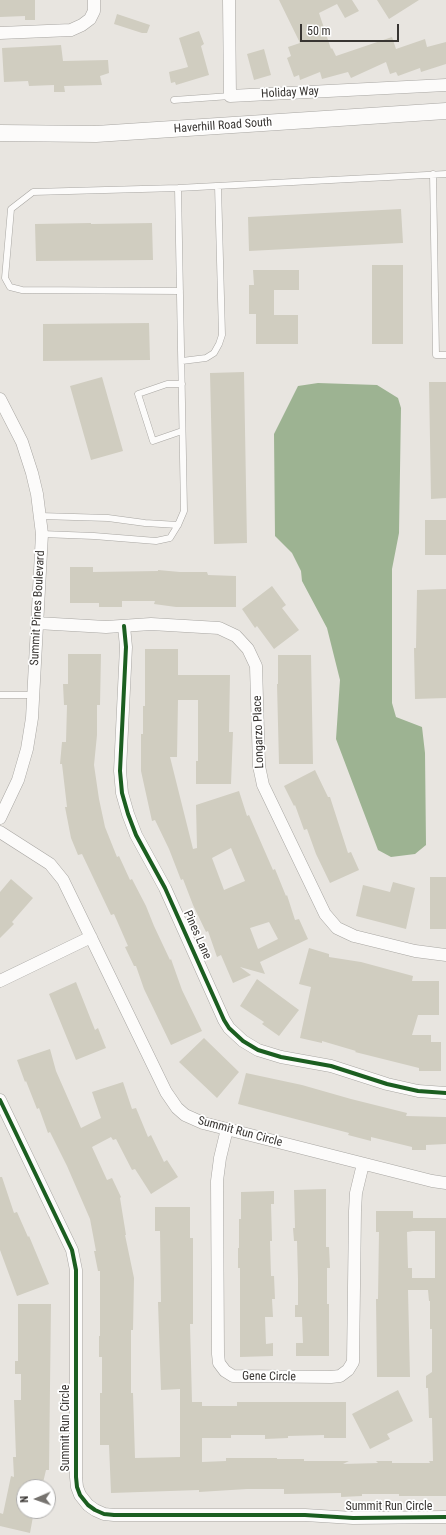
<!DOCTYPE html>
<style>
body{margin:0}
#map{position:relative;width:446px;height:1535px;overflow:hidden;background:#e8e5e0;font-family:"Roboto Condensed",sans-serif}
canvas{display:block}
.north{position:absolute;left:16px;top:1479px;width:40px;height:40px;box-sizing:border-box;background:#fff;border:1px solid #afaead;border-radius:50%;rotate:268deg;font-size:11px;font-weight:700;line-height:16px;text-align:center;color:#383532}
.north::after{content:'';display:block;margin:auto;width:14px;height:18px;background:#76736f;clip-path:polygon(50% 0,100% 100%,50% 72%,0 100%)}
.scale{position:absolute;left:300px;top:24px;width:99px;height:18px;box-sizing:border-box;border:2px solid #383532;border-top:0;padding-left:5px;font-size:12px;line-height:14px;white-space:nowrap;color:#383532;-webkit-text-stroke:3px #fff;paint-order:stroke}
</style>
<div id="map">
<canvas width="446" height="1535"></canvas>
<div class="north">N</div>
<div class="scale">50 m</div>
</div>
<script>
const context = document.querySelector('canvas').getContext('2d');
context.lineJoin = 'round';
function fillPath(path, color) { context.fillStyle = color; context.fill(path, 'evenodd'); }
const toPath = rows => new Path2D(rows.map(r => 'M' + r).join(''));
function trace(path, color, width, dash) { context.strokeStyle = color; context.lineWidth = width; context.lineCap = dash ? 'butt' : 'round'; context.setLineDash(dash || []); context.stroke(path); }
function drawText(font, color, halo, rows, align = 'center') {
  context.font = font + ' "Roboto Condensed",sans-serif'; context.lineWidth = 3.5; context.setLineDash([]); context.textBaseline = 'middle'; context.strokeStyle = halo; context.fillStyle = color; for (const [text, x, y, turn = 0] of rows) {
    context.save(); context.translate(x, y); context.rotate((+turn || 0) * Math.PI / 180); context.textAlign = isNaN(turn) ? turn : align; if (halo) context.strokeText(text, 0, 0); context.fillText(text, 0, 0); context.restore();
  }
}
const water = toPath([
 [318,383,377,385,398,398,401,408,399,533,392,569,392,703,396,717,422,727,425,753,426,845,415,854,391,857,378,850,336,739,340,680,327,628,302,581,301,571,292,553,275,536,274,434,298,386]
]);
const building = toPath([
 [0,0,35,0,35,20,25,20,25,16,0,17],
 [279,0,352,0,359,11,345,18,337,4,319,13,331,49,332,48,336,56,392,37,396,49,425,39,427,47,446,42,446,64,421,72,420,68,398,76,396,72,390,74,386,62,351,78,348,72,322,79,320,72,300,80,299,75,294,77,287,58,291,56,288,47,300,43],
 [377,0,419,0,389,19],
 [117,14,150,25,147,33,142,33,114,24],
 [199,31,204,44,201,46,209,75,176,85,175,82,171,83,169,72,188,67,179,38],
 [61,45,63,61,108,60,109,73,100,76,102,85,64,86,65,92,54,92,54,85,29,86,28,81,4,82,2,48],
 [264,49,271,75,254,80,247,54],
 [401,209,403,243,249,251,248,217],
 [91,223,91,224,152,223,153,260,36,261,35,224],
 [372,265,403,265,403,344,372,344],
 [253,270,299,270,299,290,274,290,274,315,298,315,298,344,256,344,256,314,249,314,249,285,254,285],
 [149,323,150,360,43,361,43,324],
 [244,372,247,543,214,544,210,373],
 [102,377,123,451,91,460,70,386],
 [429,382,446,382,446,498,431,499],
 [425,520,446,520,446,555,425,555],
 [70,567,93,567,93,572,158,571,158,570,180,572,207,572,208,575,236,576,236,607,176,607,154,604,155,601,122,601,122,607,99,607,99,603,70,603],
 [272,586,286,605,282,608,299,630,274,649,257,626,255,628,242,609],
 [446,589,446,698,415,699,414,648,416,648,417,590],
 [145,649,178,649,178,675,230,675,229,732,233,732,231,784,196,784,196,761,198,761,198,700,178,700,177,757,170,757,193,849,197,848,196,805,239,791,247,816,249,815,273,870,275,869,286,896,287,895,295,920,299,919,308,939,260,962,265,974,240,967,251,975,233,983,221,955,217,957,208,931,206,932,193,905,183,879,181,880,169,849,155,820,152,821,141,771,141,734,143,734,143,706,145,706],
 [231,848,245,881,224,890,212,858],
 [269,922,278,939,258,949,250,928],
 [68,654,101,654,100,705,97,705,97,735,94,765,99,799,105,827,117,857,119,856,130,880,132,879,146,906,154,926,170,960,171,959,182,990,202,1031,171,1045,144,989,136,966,134,966,125,947,128,946,114,914,111,915,82,854,78,855,71,838,65,807,67,807,62,764,60,764,62,742,66,742,67,705,64,705,63,684,68,684],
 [278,655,311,655,313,764,279,764,277,684,278,684],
 [315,770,328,797,330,797,348,853,351,852,359,870,330,883,316,854,307,829,304,830,295,805,294,806,284,786],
 [430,877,446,877,446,929,430,929],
 [11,879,33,898,12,922,14,924,0,938,0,892],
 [393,882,415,888,406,929,356,916,363,885,390,892],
 [309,948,329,954,329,957,361,962,413,976,412,981,439,981,439,1015,418,1015,412,1035,431,1035,431,1042,441,1042,441,1071,419,1071,419,1068,355,1052,356,1051,322,1041,322,1043,300,1038,311,987,299,984],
 [257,979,299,1010,279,1036,262,1024,264,1022,240,1006],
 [76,982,95,1030,98,1028,106,1048,76,1060,49,994],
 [204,1038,239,1072,217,1098,179,1062],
 [50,1049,56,1071,81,1128,101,1118,92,1092,123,1082,132,1109,136,1108,148,1137,151,1135,164,1162,167,1160,178,1177,151,1194,135,1169,132,1170,116,1139,113,1140,111,1137,92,1147,107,1180,112,1178,121,1197,120,1198,126,1235,125,1235,134,1278,133,1330,131,1330,131,1393,133,1393,135,1458,180,1457,180,1389,161,1390,158,1302,161,1302,160,1231,155,1231,155,1207,190,1207,190,1238,193,1238,193,1324,190,1324,192,1402,202,1402,202,1406,237,1406,237,1402,346,1402,346,1438,324,1438,324,1435,288,1436,288,1438,265,1439,265,1435,231,1435,231,1438,202,1438,202,1462,226,1461,226,1458,277,1458,277,1459,304,1459,304,1461,349,1461,343,1464,378,1463,376,1461,392,1461,392,1463,430,1463,429,1461,433,1461,432,1418,429,1418,428,1388,426,1388,426,1376,432,1372,432,1329,430,1329,430,1301,429,1301,428,1290,408,1290,410,1377,377,1377,376,1299,378,1299,379,1232,376,1232,376,1211,413,1211,413,1218,446,1218,446,1496,399,1496,399,1494,362,1494,362,1496,341,1497,341,1493,284,1494,284,1489,247,1489,199,1492,199,1490,111,1493,109,1445,100,1445,100,1393,102,1393,102,1357,99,1357,99,1336,100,1336,100,1271,98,1271,94,1251,96,1251,90,1219,67,1166,50,1132,48,1133,39,1108,37,1109,26,1081,25,1082,17,1060],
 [413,1231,435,1231,435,1278,412,1278,412,1268,408,1268,407,1232],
 [246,1073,302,1085,351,1099,407,1113,406,1116,446,1117,446,1144,426,1145,426,1150,412,1150,412,1147,371,1137,371,1141,348,1135,349,1133,238,1104],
 [0,1177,2,1177,14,1213,17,1212,28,1237,29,1236,49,1284,17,1296,0,1250],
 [326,1189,326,1247,329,1247,330,1268,327,1268,327,1304,329,1304,329,1356,296,1356,296,1343,303,1343,302,1317,295,1317,295,1305,298,1305,298,1279,297,1241,294,1241,293,1228,295,1228,294,1190],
 [274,1191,274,1204,271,1204,272,1241,270,1241,271,1276,274,1276,275,1299,272,1299,273,1317,265,1317,266,1344,273,1343,273,1356,240,1357,240,1268,238,1268,238,1248,239,1248,239,1219,241,1219,241,1192],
 [18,1304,51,1304,49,1470,46,1470,42,1487,24,1487,24,1511,34,1511,30,1533,0,1526,0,1513,3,1514,11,1476,14,1477,13,1457,16,1457,14,1400,21,1400,21,1374,15,1374,15,1361,18,1361],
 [398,1390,413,1421,387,1434,390,1439,370,1449,352,1414]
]);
const service = toPath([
 [174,100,230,96],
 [433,174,436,355,446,355],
 [180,291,22,290,10,287,5,278,11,209,33,192,178,188,446,174],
 [182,361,206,358,214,353,219,344,222,335,218,186],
 [182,384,167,384,138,394,153,441,182,431],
 [40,516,108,518,145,523,178,525],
 [42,534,94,536,156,541,170,538,178,525,184,511,178,188],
 [0,695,33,695]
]);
const minor = toPath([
 [229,0,230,96,446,85],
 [0,33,71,30,82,25,90,19,94,11,94,0],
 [0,399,22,442,32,473,37,494,42,534,32,718,27,749,18,780,0,818],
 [37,623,106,627,151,624,219,628,236,636,248,649,256,666,259,766,263,785,325,914,337,928,354,936,415,951,446,955],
 [124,626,126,647,120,771,122,793,128,814,136,835,165,888,224,1020,229,1028,243,1041,258,1050,281,1057,331,1066,387,1084,418,1091,446,1093],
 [0,832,50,864,63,880,166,1092,177,1108,185,1115,203,1123,432,1181,446,1183],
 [0,981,91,937],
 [0,1100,72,1250,76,1270,76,1477,77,1487,80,1495,88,1505,95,1510,104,1514,114,1515,305,1515,353,1518,446,1517],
 [227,1129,220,1158,217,1181,218,1354,219,1363,225,1371,233,1376,331,1377,340,1376,348,1370,353,1362,355,1211,356,1193,363,1164]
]);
const tertiary = toPath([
 [0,133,96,134,446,111]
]);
const cycleway = toPath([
 [124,626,126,647,120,771,122,793,128,814,136,835,165,888,224,1020,229,1028,243,1041,258,1050,281,1057,331,1066,387,1084,418,1091,446,1093],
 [0,1100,72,1250,76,1270,76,1477,77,1487,80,1495,88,1505,95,1510,104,1514,114,1515,305,1515,353,1518,446,1517]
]);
const streetNames = [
 ["Holiday Way",290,93,-3],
 ["Haverhill Road South",223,126,-4],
 ["Summit Pines Boulevard",38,608,-87],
 ["Longarzo Place",259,732,-92],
 ["Pines Lane",197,935,66],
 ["Summit Run Circle",240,1132,15],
 ["Gene Circle",269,1377,1],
 ["Summit Run Circle",66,1428,-90],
 ["Summit Run Circle",389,1507]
];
fillPath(water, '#9db392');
fillPath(building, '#d0cdc0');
trace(service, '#a8a6a2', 7);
trace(minor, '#a8a6a2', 13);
trace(tertiary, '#a8a6a2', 17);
trace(service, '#fcfbfa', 6);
trace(minor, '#fcfbfa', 12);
trace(tertiary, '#fcfbfa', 16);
trace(cycleway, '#1b5e20', 4);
drawText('12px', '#383532', '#fff', streetNames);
</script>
